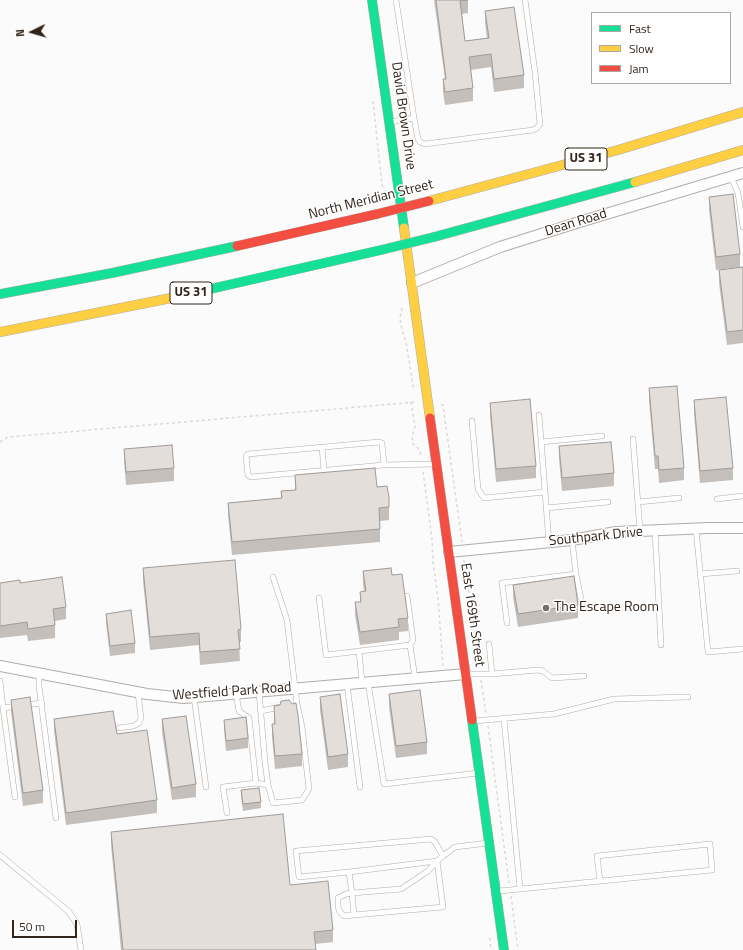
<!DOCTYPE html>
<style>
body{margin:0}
#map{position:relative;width:743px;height:950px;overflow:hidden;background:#fbfbfb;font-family:"Titillium Web",sans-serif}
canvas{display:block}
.legend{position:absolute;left:591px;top:12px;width:140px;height:72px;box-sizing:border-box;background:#fff;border:1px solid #aca7a4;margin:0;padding:5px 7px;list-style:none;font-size:12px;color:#30241b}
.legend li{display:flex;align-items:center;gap:8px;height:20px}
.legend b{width:20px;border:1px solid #aca7a4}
.north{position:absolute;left:12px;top:12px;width:40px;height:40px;-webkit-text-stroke:3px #fff;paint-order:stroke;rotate:265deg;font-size:11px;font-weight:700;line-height:16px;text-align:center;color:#30241b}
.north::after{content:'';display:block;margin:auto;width:14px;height:18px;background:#30241b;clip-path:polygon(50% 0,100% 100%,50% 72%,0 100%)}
.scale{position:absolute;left:12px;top:920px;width:65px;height:18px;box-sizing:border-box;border:2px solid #30241b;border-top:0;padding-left:5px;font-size:12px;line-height:14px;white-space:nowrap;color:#30241b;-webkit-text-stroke:3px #fff;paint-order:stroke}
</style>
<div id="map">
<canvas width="743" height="950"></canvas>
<ul class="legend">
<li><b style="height:5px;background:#16e098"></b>Fast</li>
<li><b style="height:5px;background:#ffcf43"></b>Slow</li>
<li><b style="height:5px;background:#f24e42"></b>Jam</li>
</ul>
<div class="north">N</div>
<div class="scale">50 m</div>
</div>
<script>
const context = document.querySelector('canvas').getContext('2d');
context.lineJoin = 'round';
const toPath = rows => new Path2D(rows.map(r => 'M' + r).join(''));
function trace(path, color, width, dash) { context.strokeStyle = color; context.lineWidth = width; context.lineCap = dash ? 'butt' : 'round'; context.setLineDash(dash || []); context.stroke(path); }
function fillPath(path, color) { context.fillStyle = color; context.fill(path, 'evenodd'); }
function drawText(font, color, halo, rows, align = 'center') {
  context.font = font + ' "Titillium Web",sans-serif'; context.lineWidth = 3; context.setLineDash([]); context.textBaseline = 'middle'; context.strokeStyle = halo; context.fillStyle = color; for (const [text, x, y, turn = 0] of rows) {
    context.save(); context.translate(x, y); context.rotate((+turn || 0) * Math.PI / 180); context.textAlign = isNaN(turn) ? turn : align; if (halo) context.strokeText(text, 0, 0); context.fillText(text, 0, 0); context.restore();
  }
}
const path = toPath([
 [373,101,382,185,387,198],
 [402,308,400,318,401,326,406,342,414,391],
 [411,402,415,427,413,433,412,443,420,450,421,458],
 [441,405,443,405,462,542],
 [0,442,8,437,417,402],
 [423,472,432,538,433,563,438,598,443,667],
 [464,560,480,667],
 [481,680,486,714],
 [488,726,509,883],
 [511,896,518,950],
 [490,938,491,950]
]);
const lane = toPath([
 [396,0,414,118],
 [390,122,414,118,418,139,420,142,425,144,533,130,537,128,540,124,535,72,525,0],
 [731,177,738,193,743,227],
 [539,415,549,542],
 [472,421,478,489,484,498,545,492],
 [633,439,640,531],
 [541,442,602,436],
 [322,447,324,470],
 [384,465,382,443,379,442,248,454,246,456,248,475,251,477,384,465,435,464],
 [717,499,743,496],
 [638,502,679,498],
 [546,508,608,502],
 [696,529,708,652,743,649],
 [655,531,661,645],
 [572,540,576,574,583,609],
 [700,574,737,571],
 [407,596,413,640,410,645,415,678],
 [319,598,326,655,410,645],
 [507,623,502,583,576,574],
 [489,644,492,674],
 [359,651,362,682],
 [39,674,39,686,56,818],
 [467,674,492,674,538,670,543,671,552,678,584,676],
 [0,681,3,708],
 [368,682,384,784,478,773],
 [347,684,360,787],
 [259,692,265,762,268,785,273,803,302,800,309,789,302,727,297,704,287,620,273,577],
 [236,694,239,711,249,718,256,783,268,785],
 [194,697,206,787],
 [25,705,42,703],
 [261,711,280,707],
 [504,719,520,889],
 [474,721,554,714,614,699,688,697],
 [119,728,133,726,139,723,141,718,138,693],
 [15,797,3,708,17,706],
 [227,813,223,787,256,783],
 [0,855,61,905,69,912,77,924,81,950],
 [443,856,435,842,431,839,296,851,299,877,349,872,352,893,401,889,428,871,437,861,443,856,455,847,488,843],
 [349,872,437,861,443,907,354,915,352,893,346,894,338,898,338,907,340,912,344,916,354,915],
 [498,891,510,890,520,889,712,870,710,844,597,856,600,881]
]);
const street = toPath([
 [412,283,500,247,586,220,743,173],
 [449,552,572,540,616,532,708,528,743,528],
 [0,666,147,694,184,698,466,674]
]);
const fast = toPath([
 [372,0,404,228],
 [434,237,635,182],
 [0,294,112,273,237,246],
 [171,298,381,250],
 [472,720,504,950]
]);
const slow = toPath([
 [635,182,743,150],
 [429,201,618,150,743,112],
 [404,228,430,418],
 [0,332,171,298]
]);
const jam = toPath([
 [237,246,377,214],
 [430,418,472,720]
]);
const fastBridge = toPath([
 [381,250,434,237]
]);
const jamBridge = toPath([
 [377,214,429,201]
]);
const wall = toPath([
 [434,0,468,0,468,13,462,14,465,41,487,38,485,23,485,11,524,75,524,88,494,92,491,67,471,70,473,88,473,101,445,105,443,92,443,79,445,79],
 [709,197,740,254,740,267,716,270,709,210],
 [743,267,743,343,727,345,719,283,719,270],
 [649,388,684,468,684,480,659,483,658,469,655,469,649,401],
 [694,400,733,468,733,480,700,483,694,413],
 [490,403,536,466,536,478,496,482,490,416],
 [559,446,614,473,614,486,562,491,559,459],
 [124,449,174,468,174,481,126,485,124,461],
 [295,475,377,487,387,486,389,509,389,520,380,521,380,542,232,555,228,515,228,503,281,498,281,491,295,490],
 [143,568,241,629,241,642,239,642,240,661,200,665,199,645,150,650,143,581],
 [363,571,392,575,408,618,408,631,399,632,399,640,360,645,355,615,355,602,360,602,360,592,364,591,363,584],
 [0,583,20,583,66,607,66,619,55,621,55,638,28,641,27,635,0,638],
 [513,585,578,605,578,618,518,627,513,597],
 [106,614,135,643,135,653,110,656,106,623],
 [389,694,427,742,427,754,396,758,389,707],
 [320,697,348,754,348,767,328,770,320,710],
 [11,700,43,790,43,803,23,806,11,712],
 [274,706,302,754,302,766,275,769,272,737,272,724,274,724],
 [54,719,157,800,157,813,66,825,54,731],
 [162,719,196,784,196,797,172,800,162,732],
 [224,720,248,738,248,748,226,751,224,730],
 [241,790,261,802,261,808,243,811,241,796],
 [111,832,290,885,333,930,333,942,315,944,316,950,121,950,111,845]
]);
const building = toPath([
 [436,0,468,0,460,1,465,41,489,38,485,11,514,7,524,75,494,79,491,54,469,57,473,88,445,92,443,79,446,79,436,0],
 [733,194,740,254,716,257,709,197,733,194],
 [743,267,743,330,727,332,719,270,743,267],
 [677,386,684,468,659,470,658,456,655,456,649,388,677,386],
 [726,397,733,468,700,471,694,400,726,397],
 [530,399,536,466,496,469,490,403,530,399],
 [611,442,614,473,562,478,559,446,611,442],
 [172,445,174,468,126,472,124,449,172,445],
 [375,468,377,487,387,486,389,497,389,507,379,508,380,529,232,542,228,503,282,498,281,491,296,490,295,475,375,468],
 [235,560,241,629,238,630,240,649,200,652,199,633,150,637,143,568,235,560],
 [391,568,392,575,402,574,408,618,398,619,399,627,360,632,355,602,361,602,360,592,366,591,363,571,391,568],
 [574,576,578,605,518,614,513,585,574,576],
 [62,577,66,607,53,609,55,625,28,629,27,622,0,626,0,583,20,580,20,583,62,577],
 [131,610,135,643,110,646,106,614,131,610],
 [420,690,427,742,396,746,389,694,420,690],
 [340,694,348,754,328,757,320,697,340,694],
 [30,697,43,790,23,793,11,700,30,697],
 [289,700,292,704,296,703,298,715,302,754,275,756,272,724,275,724,274,706,280,705,281,701,289,700],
 [113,711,117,734,147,730,157,800,66,813,54,719,113,711],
 [186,716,196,784,172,788,162,719,186,716],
 [246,717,248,738,226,741,224,720,246,717],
 [259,788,261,802,243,804,241,790,259,788],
 [283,814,290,885,328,881,333,930,314,932,316,950,123,950,111,832,283,814]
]);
const markers = [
 [546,608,4,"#776f69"]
];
const shields = [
 [586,159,42],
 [191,293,42]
];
const shieldNames = [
 ["US 31",586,159],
 ["US 31",191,293]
];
const streetNames = [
 ["David Brown Drive",403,116,82],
 ["North Meridian Street",371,200,-14],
 ["Dean Road",576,223,-17],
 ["Southpark Drive",596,537,-6],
 ["East 169th Street",472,615,82],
 ["Westfield Park Road",232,692,-4]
];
const poiNames = [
 ["The Escape Room",554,608]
];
trace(lane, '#b1aca7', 6);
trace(street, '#b1aca7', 12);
trace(fast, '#b1aca7', 10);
trace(slow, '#b1aca7', 10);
trace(jam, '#b1aca7', 10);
trace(path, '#dad9d8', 1.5, [3, 3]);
trace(lane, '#fefefe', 5);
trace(street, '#fefefe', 10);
trace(fast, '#16e098', 9);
trace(slow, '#ffcf43', 9);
trace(jam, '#f24e42', 9);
trace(fastBridge, '#b1aca7', 10, []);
trace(jamBridge, '#b1aca7', 10, []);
trace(fastBridge, '#16e098', 9);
trace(jamBridge, '#f24e42', 9);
fillPath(wall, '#c4bfbb');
fillPath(building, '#e4deda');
trace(building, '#a09b99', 1);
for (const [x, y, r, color] of markers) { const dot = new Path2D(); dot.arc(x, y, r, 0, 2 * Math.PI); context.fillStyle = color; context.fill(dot); trace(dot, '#fff', 1.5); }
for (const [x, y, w] of shields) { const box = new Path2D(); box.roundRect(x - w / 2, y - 11, w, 22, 3); context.fillStyle = '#fff'; context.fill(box); trace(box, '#30241b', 1); }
drawText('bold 13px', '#30241b', null, shieldNames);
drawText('14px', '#30241b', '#fff', streetNames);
drawText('14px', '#30241b', '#fff', poiNames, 'left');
</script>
